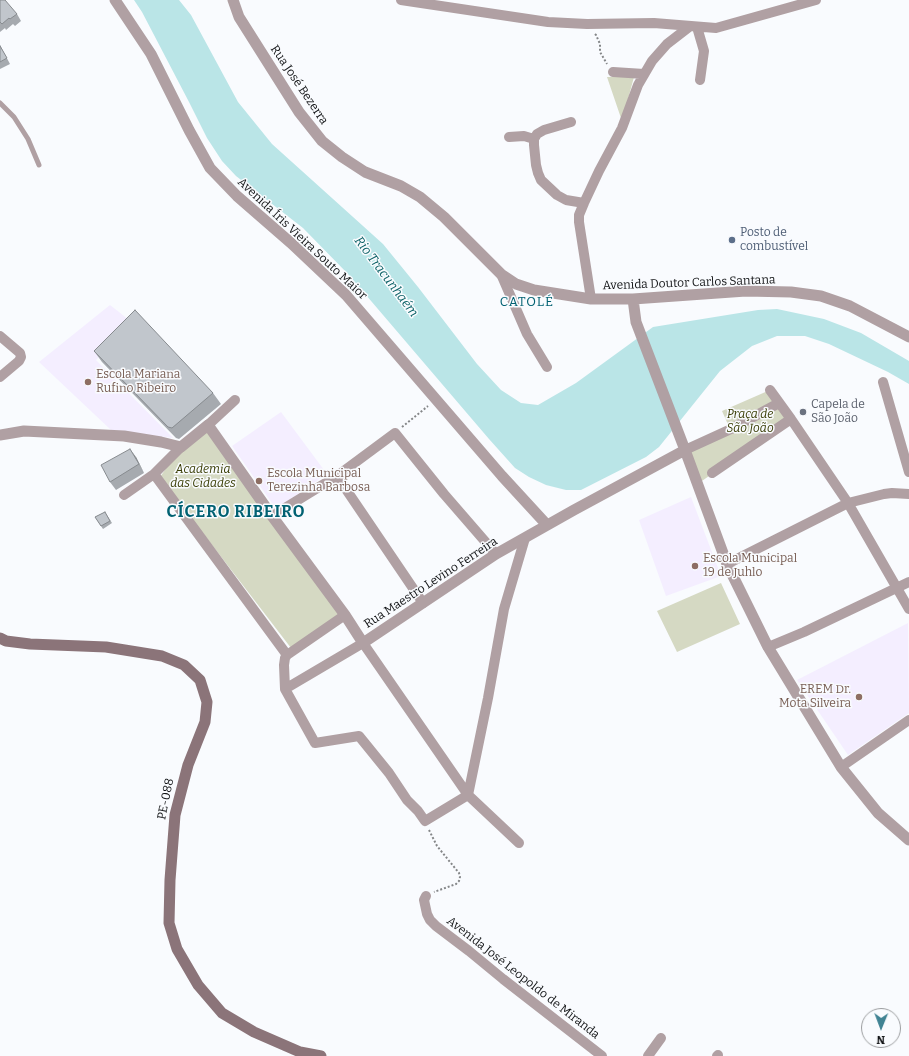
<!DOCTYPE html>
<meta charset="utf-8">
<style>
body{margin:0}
#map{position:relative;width:909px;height:1056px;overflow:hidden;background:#f9fbfe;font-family:Bitter,serif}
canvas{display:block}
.north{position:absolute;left:861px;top:1008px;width:40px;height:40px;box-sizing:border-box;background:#f9fbfe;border:1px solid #9c9ea0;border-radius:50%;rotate:181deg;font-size:11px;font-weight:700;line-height:16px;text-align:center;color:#101214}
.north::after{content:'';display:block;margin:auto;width:14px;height:18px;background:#408393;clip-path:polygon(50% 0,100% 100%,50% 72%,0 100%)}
</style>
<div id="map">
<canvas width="909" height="1056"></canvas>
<div class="north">N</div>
</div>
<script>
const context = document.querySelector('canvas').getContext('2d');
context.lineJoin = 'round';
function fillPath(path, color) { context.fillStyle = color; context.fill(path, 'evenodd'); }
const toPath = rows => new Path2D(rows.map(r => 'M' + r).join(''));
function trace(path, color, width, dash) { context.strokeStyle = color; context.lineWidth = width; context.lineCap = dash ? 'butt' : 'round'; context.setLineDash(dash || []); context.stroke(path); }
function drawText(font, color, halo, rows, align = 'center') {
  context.font = font + ' Bitter,serif'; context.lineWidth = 3; context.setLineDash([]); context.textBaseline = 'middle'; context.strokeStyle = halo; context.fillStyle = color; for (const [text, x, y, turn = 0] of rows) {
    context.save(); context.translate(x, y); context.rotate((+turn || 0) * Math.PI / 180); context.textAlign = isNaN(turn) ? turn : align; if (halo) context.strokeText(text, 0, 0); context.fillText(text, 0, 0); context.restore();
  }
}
const education = toPath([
 [110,305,133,323,96,360,173,438,111,430,39,362],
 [281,412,327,474,276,509,232,446],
 [691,497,721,576,666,596,639,520],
 [908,623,909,713,848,755,797,680]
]);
const green = toPath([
 [607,77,634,77,622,121],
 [770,390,791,419,699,483,687,449,730,429,722,411],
 [208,425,345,615,291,648,160,477,181,447],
 [721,583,740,624,677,652,657,611]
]);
const water = toPath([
 [134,0,179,0,191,15,238,102,272,144,383,244,418,287,477,364,501,390,521,403,538,405,576,383,653,327,758,310,777,309,824,319,861,333,909,361,909,384,888,372,829,344,805,336,777,336,752,346,720,371,659,447,646,457,581,490,566,490,546,485,529,477,515,468,489,439,348,274,303,228,236,176,222,161,207,138,189,102,142,12]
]);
const path = toPath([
 [595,34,596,35,600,44,600,52,607,64],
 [402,427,428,406],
 [429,830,437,846,459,873,460,877,459,881,456,884,434,892]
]);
const service = toPath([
 [0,103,14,117,28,139,39,165]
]);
const minor = toPath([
 [401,0,548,22,587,24,654,23,716,28,816,0],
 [697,27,704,51,700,80],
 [613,72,644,74],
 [571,122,544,130,537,134,534,139,534,145,536,165,538,173,541,180,557,195,566,200,584,203],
 [509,137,524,136,534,139],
 [501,274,527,334,547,367],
 [591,299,579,222,579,215,584,203,599,171,622,128,638,85,652,61,667,44,689,27],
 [0,336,20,353,21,357,19,361,0,377],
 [883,382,909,472],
 [770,390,791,419,848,503,909,609],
 [208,425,235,400],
 [685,450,731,429,779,403],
 [712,473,791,419],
 [154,474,287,655],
 [337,476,423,603],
 [124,495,154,474,181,447],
 [272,516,337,476,395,433,444,494,496,554],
 [727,564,848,503,884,494,892,493,909,494],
 [345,615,287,655,285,658,284,665,285,689,315,743,359,736,389,773,407,800,418,811,425,821,468,795,488,698,504,609,525,538],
 [768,647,804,632,909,582],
 [285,689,363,643,468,795,519,843],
 [841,767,909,720],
 [426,896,424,900,427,914,430,920,436,926,469,951,503,979,602,1056],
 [648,1056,661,1038],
 [717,1056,718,1055]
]);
const tertiary = toPath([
 [115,0,151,54,189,130,210,168,237,196,291,243,346,295,502,476,547,525],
 [233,0,239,17,299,112,322,141,342,157,365,172,401,186,420,197,444,217,501,274,516,284,534,290,591,299,633,299,746,291,791,292,821,296,850,306,909,337],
 [633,299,636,322,685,450,727,564,768,647,841,767,878,813,909,840],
 [0,435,24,431,124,436,161,442,181,447,208,425,272,516,345,615,363,643,496,554,574,510,685,450]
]);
const secondary = toPath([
 [0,638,6,641,30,644,106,647,162,656,184,665,200,680,207,702,205,722,188,765,175,815,170,880,169,923,177,949,198,985,222,1013,254,1032,300,1052,321,1056]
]);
const wall = toPath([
 [0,0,17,14,21,21,15,26,13,24,6,30,5,28,0,32],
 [0,45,10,64,0,69],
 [94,351,213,393,221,404,179,439,176,438,102,362],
 [136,457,144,473,116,490,110,482],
 [105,512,112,523,103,529,95,517]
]);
const shadedWall = toPath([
 [130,449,136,457,144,473,139,464]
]);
const building = toPath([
 [0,0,5,0,17,14,10,19,9,18,2,24,0,22,0,0],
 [0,46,7,58,0,62,0,46],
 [135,310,213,393,172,428,168,427,94,351,135,310],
 [130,449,139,464,110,482,101,465,130,449],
 [105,512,110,521,101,526,95,517,105,512]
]);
const markers = [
 [732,240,4,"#5c6f8a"],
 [88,382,4,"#8d6e63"],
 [803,412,4,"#6b7280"],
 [259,481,4,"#8d6e63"],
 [695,566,4,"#8d6e63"],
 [859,697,4,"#8d6e63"]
];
const streetNames = [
 ["Rua José Bezerra",299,85,56],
 ["Avenida Íris Vieira Souto Maior",302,239,43],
 ["Avenida Doutor Carlos Santana",689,283,-2],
 ["Rua Maestro Levino Ferreira",431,583,-33],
 ["PE-088",166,799,-78],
 ["Avenida José Leopoldo de Miranda",523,978,38]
];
const serviceNames = [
 ["Posto de",740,233],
 ["combustível",740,247]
];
const educationNames = [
 ["Escola Mariana",96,375],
 ["Rufino Ribeiro",96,389],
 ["Escola Municipal",267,474],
 ["Terezinha Barbosa",267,488],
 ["Escola Municipal",703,559],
 ["19 de Juhlo",703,573],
 ["EREM Dr.",851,690,"right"],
 ["Mota Silveira",851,704,"right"]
];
const worshipNames = [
 ["Capela de",811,405],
 ["São João",811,419]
];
const parkNames = [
 ["Praça de",750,415],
 ["São João",750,429],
 ["Academia",203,470],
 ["das Cidades",203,484]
];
const waterNames = [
 ["Rio Tracunhaém",386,277,53]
];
const neighbourhoodNames = [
 ["CATOLÉ",527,302]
];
const districtNames = [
 ["CÍCERO RIBEIRO",236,513]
];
fillPath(education, '#f4eeff');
fillPath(green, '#d5d9c3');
fillPath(water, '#bae5e7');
trace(path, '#848688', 2, [2, 2]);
trace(service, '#b0a0a3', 5);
trace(minor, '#b0a0a3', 10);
trace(tertiary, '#b0a0a3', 11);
trace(secondary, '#8b7479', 11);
fillPath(wall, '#a6aaaf');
fillPath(shadedWall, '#878b8f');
fillPath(building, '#c1c6cc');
trace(building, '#878b8f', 1);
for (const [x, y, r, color] of markers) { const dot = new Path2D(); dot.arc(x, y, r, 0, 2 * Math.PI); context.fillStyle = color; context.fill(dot); trace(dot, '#f9fbfe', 1.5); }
drawText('12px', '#101214', '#f9fbfe', streetNames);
drawText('12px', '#4e5e75', '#f9fbfe', serviceNames, 'left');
drawText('12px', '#785e54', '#f9fbfe', educationNames, 'left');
drawText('12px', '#5b616d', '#f9fbfe', worshipNames, 'left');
drawText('italic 12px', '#393d04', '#f9fbfe', parkNames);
drawText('italic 13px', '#0e6368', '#f9fbfe', waterNames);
context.letterSpacing = '1px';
drawText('13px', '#016172', '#f9fbfe', neighbourhoodNames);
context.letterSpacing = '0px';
context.letterSpacing = '1px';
drawText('bold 16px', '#016172', '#f9fbfe', districtNames);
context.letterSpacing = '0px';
</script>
